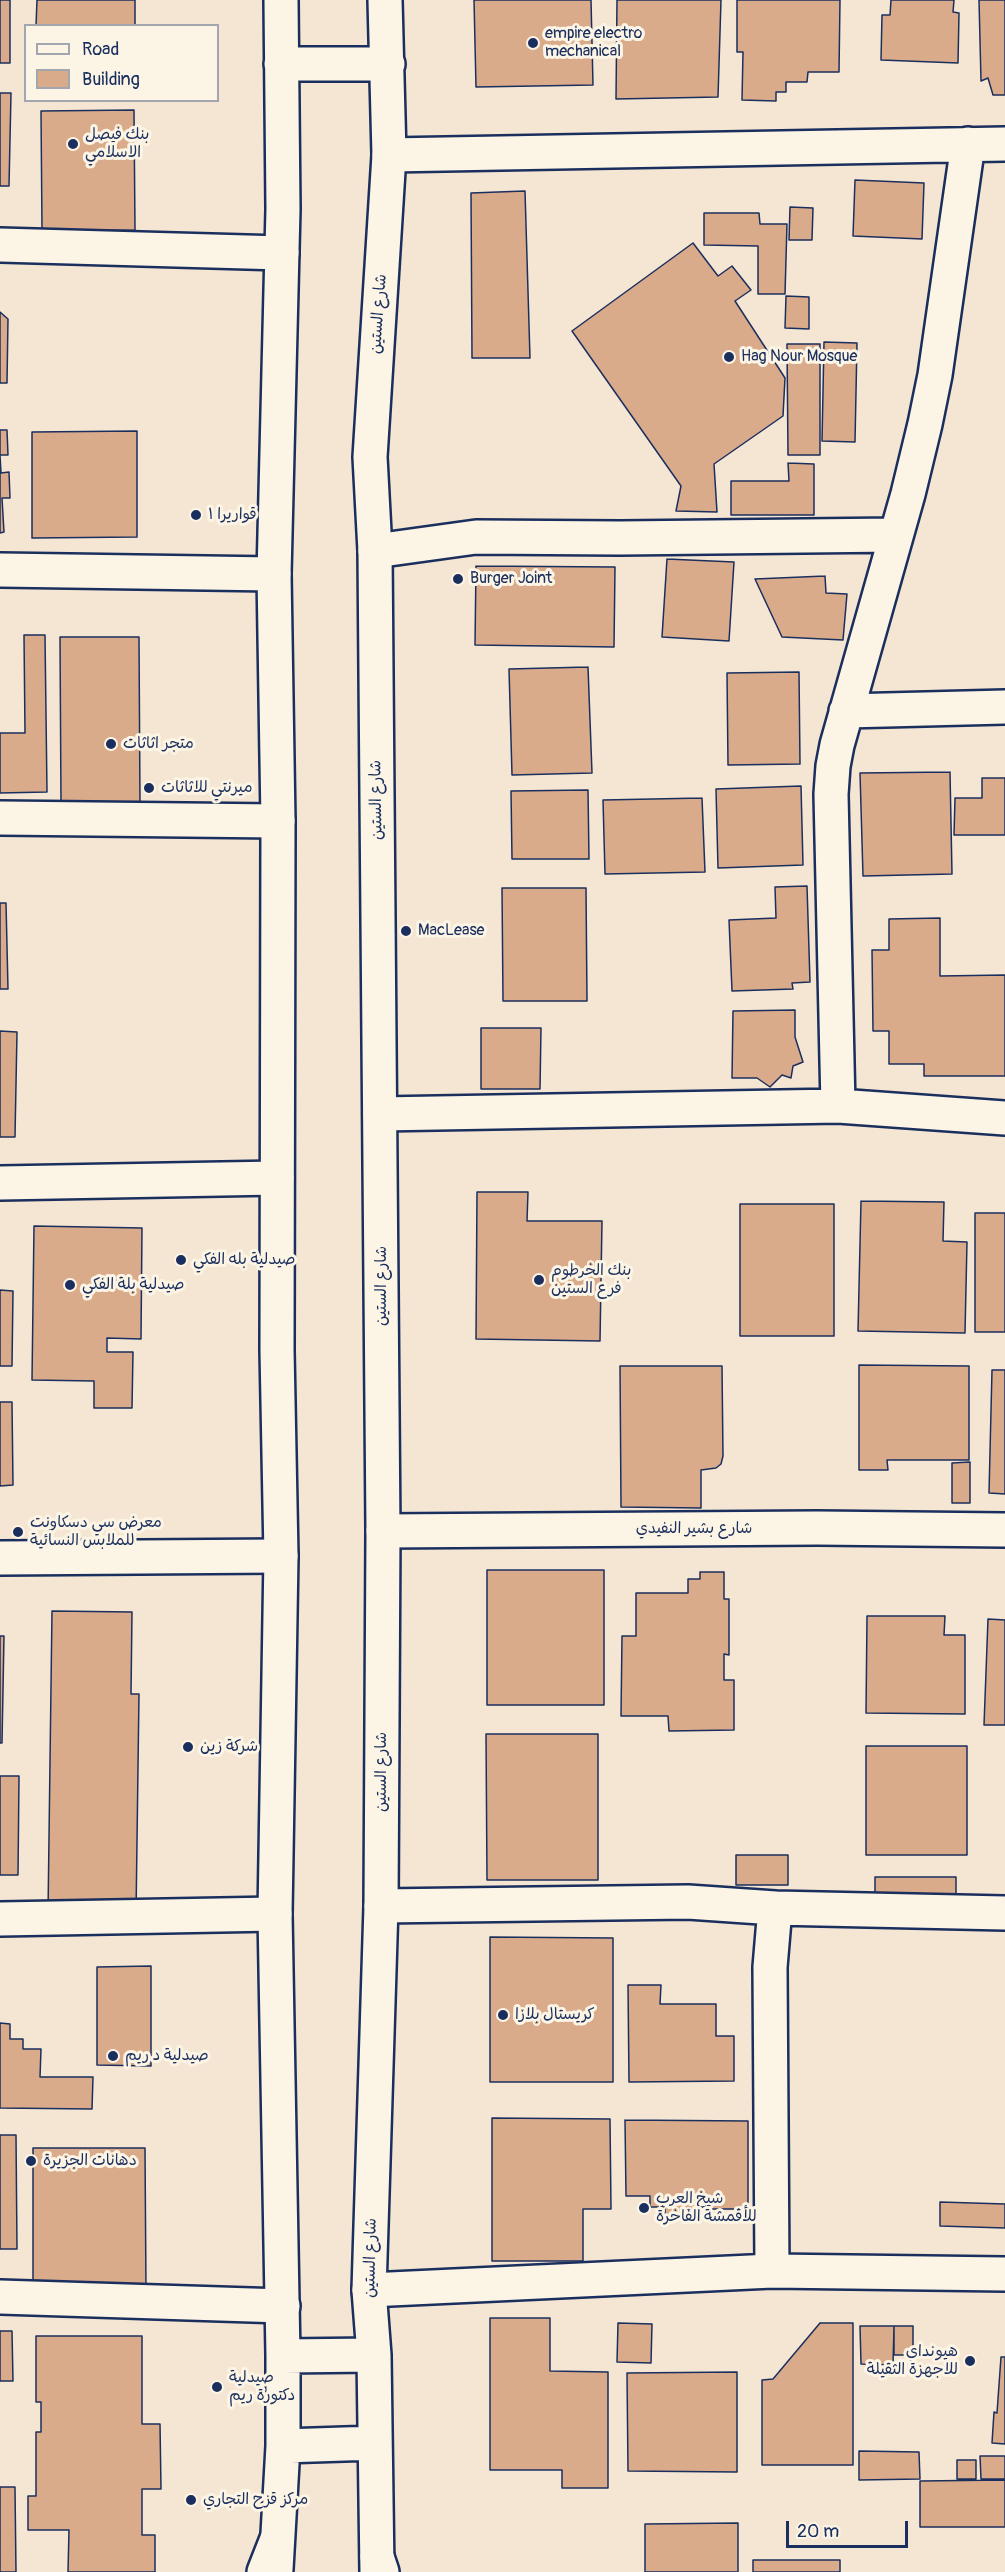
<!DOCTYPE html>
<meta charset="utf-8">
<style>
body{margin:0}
#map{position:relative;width:1005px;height:2572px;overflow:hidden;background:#f5e6d3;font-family:Pangolin,sans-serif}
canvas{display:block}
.legend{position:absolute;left:24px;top:24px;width:195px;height:78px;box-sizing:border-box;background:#fcf5e5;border:2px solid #a2a6af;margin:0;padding:8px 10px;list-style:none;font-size:18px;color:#1b2f5e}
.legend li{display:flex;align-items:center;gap:12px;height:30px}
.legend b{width:30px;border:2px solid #a2a6af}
.scale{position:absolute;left:786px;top:2521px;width:122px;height:27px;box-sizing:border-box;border:3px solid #1b2f5e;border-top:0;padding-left:8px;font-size:18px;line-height:21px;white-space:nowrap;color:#1b2f5e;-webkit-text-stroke:4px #fcf5e5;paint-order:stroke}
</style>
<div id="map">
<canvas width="1005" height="2572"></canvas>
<ul class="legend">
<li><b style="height:8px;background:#fcf5e5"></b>Road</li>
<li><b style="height:16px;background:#d9ab8b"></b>Building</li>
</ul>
<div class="scale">20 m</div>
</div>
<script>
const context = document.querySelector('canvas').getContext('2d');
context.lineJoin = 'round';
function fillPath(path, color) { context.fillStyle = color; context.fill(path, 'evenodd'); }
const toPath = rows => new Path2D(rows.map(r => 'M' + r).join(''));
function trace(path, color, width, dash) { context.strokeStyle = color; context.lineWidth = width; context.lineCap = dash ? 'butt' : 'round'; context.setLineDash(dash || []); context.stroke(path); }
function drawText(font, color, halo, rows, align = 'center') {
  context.font = font + ' Pangolin,"Playpen Sans Arabic",sans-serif'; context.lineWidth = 6; context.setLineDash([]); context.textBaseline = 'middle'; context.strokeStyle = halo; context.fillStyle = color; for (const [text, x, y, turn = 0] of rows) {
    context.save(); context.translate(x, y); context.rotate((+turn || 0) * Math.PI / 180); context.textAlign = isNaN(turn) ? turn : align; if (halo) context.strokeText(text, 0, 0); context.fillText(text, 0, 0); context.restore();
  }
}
const building = toPath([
 [0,0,10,0,10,63,0,63,0,0],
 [37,0,135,0,135,26,36,26,37,0],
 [474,0,591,0,593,85,476,87,474,0],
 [617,0,721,0,718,97,616,99,617,0],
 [737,0,840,0,839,72,808,72,807,82,786,82,786,92,776,92,776,101,742,100,743,52,737,52,737,0],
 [891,0,954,0,953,12,959,13,958,63,881,60,882,15,890,15,891,0],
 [979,0,1005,0,1005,95,993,95,988,78,981,81,979,0],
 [0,93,11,93,9,186,0,186,0,93],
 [134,110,135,230,42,231,41,111,134,110],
 [855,180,924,183,922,239,853,236,855,180],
 [525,191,530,358,472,358,471,193,525,191],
 [790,207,813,208,812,240,789,240,790,207],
 [704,213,759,213,760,224,787,224,785,294,758,294,758,246,704,245,704,213],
 [693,243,718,276,732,266,751,290,735,301,785,378,783,416,714,464,717,512,676,511,681,486,572,331,693,243],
 [786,296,809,297,809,329,785,328,786,296],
 [0,312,8,319,7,383,0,383,0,312],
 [824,342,857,343,855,442,822,441,824,342],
 [787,344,820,344,820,455,788,455,787,344],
 [0,430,7,430,8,455,0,455,1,473,9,472,10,498,2,498,4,532,0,533,0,430],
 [137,431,137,537,32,538,32,432,137,431],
 [788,463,814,464,814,515,731,515,731,481,789,481,788,463],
 [667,559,734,562,729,641,662,637,667,559],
 [476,566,615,567,614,647,475,645,476,566],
 [825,576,826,593,847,594,843,640,782,637,755,579,825,576],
 [24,635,45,635,47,792,0,793,0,733,25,733,24,635],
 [60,637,139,637,140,805,61,805,60,637],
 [588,667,592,773,512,775,509,669,588,667],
 [799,672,800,764,728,765,727,673,799,672],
 [950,772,952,874,863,876,860,773,950,772],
 [982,778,1005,778,1005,835,954,835,955,798,982,798,982,778],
 [801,786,803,865,718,868,716,789,801,786],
 [588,790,589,859,512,859,511,791,588,790],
 [702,798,705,872,605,874,603,800,702,798],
 [807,886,810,982,792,983,793,989,732,991,729,920,776,918,775,887,807,886],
 [502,888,586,888,587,1001,503,1001,502,888],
 [0,903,6,903,8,989,0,989,0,903],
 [940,918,940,976,1005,975,1005,1076,924,1076,924,1064,889,1064,889,1031,873,1031,872,950,889,950,889,919,940,918],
 [795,1010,795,1037,803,1062,793,1066,791,1078,782,1075,770,1087,757,1078,732,1078,733,1011,795,1010],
 [481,1028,541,1028,540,1089,481,1089,481,1028],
 [0,1031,17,1032,15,1137,0,1137,0,1031],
 [477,1192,528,1192,527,1221,602,1221,600,1341,476,1339,477,1192],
 [861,1201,944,1202,943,1241,967,1242,965,1333,858,1331,861,1201],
 [740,1204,834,1204,834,1336,740,1336,740,1204],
 [975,1213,1005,1213,1005,1332,975,1332,975,1213],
 [34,1226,142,1228,141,1339,107,1338,107,1352,133,1352,132,1408,94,1408,94,1381,32,1380,34,1226],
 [0,1290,13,1291,12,1366,0,1366,0,1290],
 [859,1365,969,1366,969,1460,887,1460,888,1470,859,1470,859,1365],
 [620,1366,722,1366,723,1456,721,1464,716,1468,701,1470,701,1508,621,1507,620,1366],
 [992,1370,1005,1370,1005,1494,989,1493,992,1370],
 [0,1402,12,1402,13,1485,0,1486,0,1402],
 [970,1462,970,1503,952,1503,952,1463,970,1462],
 [487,1570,604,1570,604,1705,487,1705,487,1570],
 [700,1572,724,1572,724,1599,729,1599,729,1655,724,1654,724,1680,734,1680,734,1730,669,1731,668,1716,621,1716,622,1636,636,1636,636,1593,688,1593,688,1579,700,1579,700,1572],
 [52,1611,132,1612,131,1694,139,1694,136,1915,48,1913,52,1611],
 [867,1616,945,1616,944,1635,965,1635,965,1714,866,1713,867,1616],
 [988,1619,1005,1620,1005,1725,984,1725,988,1619],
 [0,1636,4,1636,2,1743,0,1743,0,1636],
 [486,1734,598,1734,598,1880,487,1880,486,1734],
 [866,1746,967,1746,967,1855,866,1855,866,1746],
 [0,1776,19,1776,18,1875,0,1875,0,1776],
 [736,1855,788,1855,788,1885,736,1885,736,1855],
 [875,1877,956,1877,956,1900,875,1901,875,1877],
 [490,1937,613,1938,613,2082,490,2082,490,1937],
 [151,1966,151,2066,97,2065,97,1967,151,1966],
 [628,1985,661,1985,660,2004,716,2004,716,2036,734,2036,734,2081,629,2082,628,1985],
 [0,2023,10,2024,10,2039,23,2039,23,2049,41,2049,40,2077,93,2077,92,2109,0,2108,0,2023],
 [492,2118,610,2119,611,2209,583,2209,583,2261,492,2261,492,2118],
 [625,2120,748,2121,748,2209,686,2209,686,2214,665,2214,665,2207,650,2207,650,2196,626,2196,625,2120],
 [0,2135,16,2135,17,2249,0,2249,0,2135],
 [33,2148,145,2148,146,2291,33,2291,33,2148],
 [940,2202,1005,2204,1005,2228,940,2226,940,2202],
 [490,2318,550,2318,550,2371,608,2372,608,2488,562,2488,562,2470,490,2470,490,2318],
 [618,2323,652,2324,651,2363,617,2362,618,2323],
 [820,2323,853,2323,853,2465,762,2465,762,2380,773,2379,820,2323],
 [860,2326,894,2326,893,2365,861,2364,860,2326],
 [894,2326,913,2326,913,2355,894,2355,894,2326],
 [0,2331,12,2331,13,2381,0,2381,0,2331],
 [36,2336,142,2336,142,2424,160,2424,161,2489,142,2489,142,2535,155,2535,155,2572,68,2572,69,2530,28,2530,28,2496,36,2496,36,2432,41,2432,41,2402,36,2402,36,2336],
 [1001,2357,1005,2357,1005,2444,992,2443,994,2412,997,2413,1001,2357],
 [737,2372,737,2472,628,2471,627,2373,737,2372],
 [859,2451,919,2452,920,2479,859,2480,859,2451],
 [980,2456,1005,2456,1005,2479,981,2479,980,2456],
 [957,2460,976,2460,976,2479,957,2479,957,2460],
 [1005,2480,1005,2527,920,2527,920,2481,1005,2480],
 [0,2487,15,2487,16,2572,0,2572,0,2487],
 [738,2523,738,2572,645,2572,645,2524,738,2523],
 [753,2560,840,2560,840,2572,753,2572,753,2560]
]);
const minor = toPath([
 [389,155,1005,144],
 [0,245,282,253],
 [375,551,476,537,620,538,896,535],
 [0,570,274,574],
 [846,711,1005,707],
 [0,818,278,821],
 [838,1106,831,794,833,766,837,745,908,494,925,424,935,375,968,144],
 [380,1114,838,1106,1005,1118],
 [0,1183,277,1178],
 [383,1531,817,1528,1005,1530],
 [0,1558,281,1556],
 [381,1906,688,1902,775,1908,1005,1913],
 [0,1919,275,1914],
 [772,2271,770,1967,775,1908],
 [369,2290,772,2271,1005,2274],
 [0,2297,283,2306]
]);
const major = toPath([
 [281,64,388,64],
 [283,2356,374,2355],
 [283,2446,375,2443],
 [276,2569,283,2446,283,2356,275,1914,281,1556,277,1350,278,821,274,574,283,209,281,0],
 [377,2572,374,2355,369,2290,381,1906,383,1531,375,551,370,457,389,155,385,0]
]);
const highway = toPath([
 [377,2557,382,2572],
 [264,2572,277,2539]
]);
const markers = [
 [533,43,6,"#1b2f5e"],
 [73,144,6,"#1b2f5e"],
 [729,357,6,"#1b2f5e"],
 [196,515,6,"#1b2f5e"],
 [458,579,6,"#1b2f5e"],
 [111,744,6,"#1b2f5e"],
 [149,788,6,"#1b2f5e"],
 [406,931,6,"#1b2f5e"],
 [181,1260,6,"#1b2f5e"],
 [539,1280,6,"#1b2f5e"],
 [70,1285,6,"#1b2f5e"],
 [18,1532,6,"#1b2f5e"],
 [188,1747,6,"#1b2f5e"],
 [503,2015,6,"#1b2f5e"],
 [113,2056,6,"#1b2f5e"],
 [31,2161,6,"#1b2f5e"],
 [644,2208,6,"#1b2f5e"],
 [970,2361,6,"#1b2f5e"],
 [217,2387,6,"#1b2f5e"],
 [191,2500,6,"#1b2f5e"]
];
const poiNames = [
 ["empire electro",545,34],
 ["mechanical",545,52],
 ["بنك فيصل",85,135],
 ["الاسلامي",85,153],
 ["Hag Nour Mosque",741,357],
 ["قواريرا ١",208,515],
 ["Burger Joint",470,579],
 ["متجر اثاثات",123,744],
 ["ميرنتي للاثاثات",161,788],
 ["MacLease",418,931],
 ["صيدلية بله الفكي",193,1260],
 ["بنك الخرطوم",551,1271],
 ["فرع الستين",551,1289],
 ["صيدلية بلة الفكي",82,1285],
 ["معرض سي دسكاونت",30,1523],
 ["للملابس النسائية",30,1541],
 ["شركة زين",200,1747],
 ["كريستال بلازا",515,2015],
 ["صيدلية د ريم",125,2056],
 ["دهانات الجزيرة",43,2161],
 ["شيخ العرب",656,2199],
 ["للأقمشة الفاخرة",656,2217],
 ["هيونداي",958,2352,"right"],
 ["للاجهزة الثقيلة",958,2370,"right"],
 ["صيدلية",229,2378],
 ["دكتورة ريم",229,2396],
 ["مركز قزح التجاري",203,2500]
];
const streetNames = [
 ["شارع الستين",379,314,-86],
 ["شارع الستين",377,800,-91],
 ["شارع الستين",382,1286,-90],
 ["شارع بشير النفيدي",694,1529],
 ["شارع الستين",382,1772,-90],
 ["شارع الستين",371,2258,-89]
];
fillPath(building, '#d9ab8b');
trace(building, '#1b2f5e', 1.5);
trace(minor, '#1b2f5e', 38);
trace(major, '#1b2f5e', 38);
trace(highway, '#1b2f5e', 38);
trace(minor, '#fcf5e5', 33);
trace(major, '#fcf5e5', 33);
trace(highway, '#fcf5e5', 33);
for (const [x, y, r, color] of markers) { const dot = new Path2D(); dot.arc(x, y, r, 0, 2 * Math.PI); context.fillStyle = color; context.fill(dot); trace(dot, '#fcf5e5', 2); }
drawText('16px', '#1b2f5e', '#fcf5e5', poiNames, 'left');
drawText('16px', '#1b2f5e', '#fcf5e5', streetNames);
</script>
